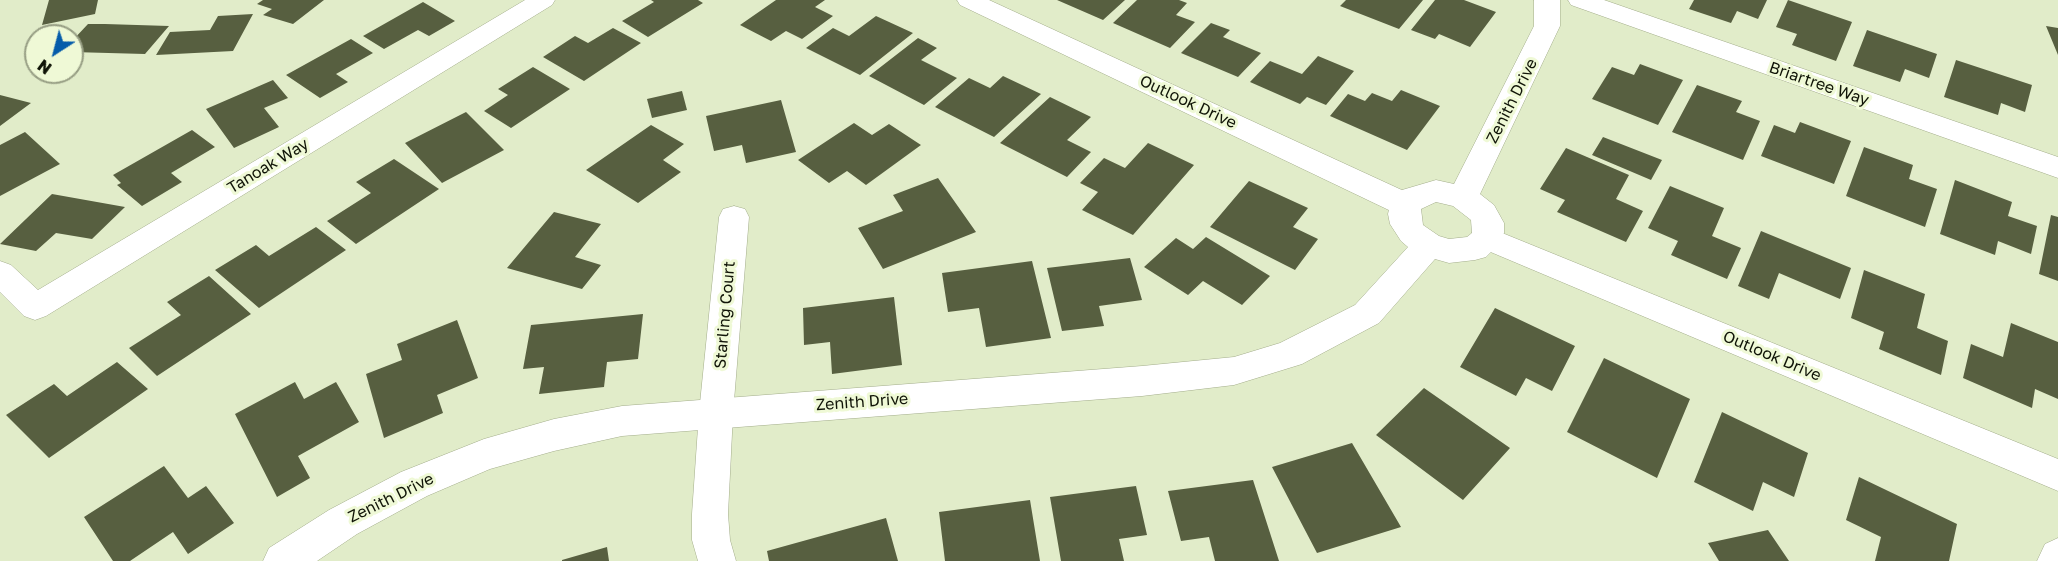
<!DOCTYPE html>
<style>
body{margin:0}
#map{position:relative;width:2058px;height:561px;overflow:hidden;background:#e1ecc9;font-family:"Golos Text",sans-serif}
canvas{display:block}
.north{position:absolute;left:24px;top:24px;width:60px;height:60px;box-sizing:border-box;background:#eff9d6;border:2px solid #969d83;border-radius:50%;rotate:216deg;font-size:16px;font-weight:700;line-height:24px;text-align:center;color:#101407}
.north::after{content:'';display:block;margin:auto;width:21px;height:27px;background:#055caa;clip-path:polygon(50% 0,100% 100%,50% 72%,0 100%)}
</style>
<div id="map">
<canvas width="2058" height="561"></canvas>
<div class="north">N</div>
</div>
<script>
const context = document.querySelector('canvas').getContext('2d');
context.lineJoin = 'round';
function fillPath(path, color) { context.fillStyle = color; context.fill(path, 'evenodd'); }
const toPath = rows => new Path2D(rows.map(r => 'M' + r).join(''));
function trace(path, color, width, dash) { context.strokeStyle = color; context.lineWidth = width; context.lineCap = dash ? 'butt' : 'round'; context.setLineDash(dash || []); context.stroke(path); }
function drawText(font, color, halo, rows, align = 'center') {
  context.font = font + ' "Golos Text",sans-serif'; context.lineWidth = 6; context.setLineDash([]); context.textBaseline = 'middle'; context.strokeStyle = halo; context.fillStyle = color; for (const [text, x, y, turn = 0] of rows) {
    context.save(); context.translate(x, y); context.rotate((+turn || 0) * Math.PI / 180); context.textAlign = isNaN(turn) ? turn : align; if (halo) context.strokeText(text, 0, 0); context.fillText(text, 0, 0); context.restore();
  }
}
const building = toPath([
 [49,0,98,0,95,14,42,25],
 [263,0,324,0,293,24,263,15,272,9,257,4],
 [651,0,698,0,703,3,648,37,622,21,654,2],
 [776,0,825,0,815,7,833,16,802,39,786,31,771,41,740,25],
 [1057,0,1125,0,1103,20],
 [1137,0,1179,0,1187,3,1176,15,1195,22,1170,48,1113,23],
 [1346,0,1423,0,1399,29,1340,6],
 [1435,0,1464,0,1496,12,1470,47,1439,34,1435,39,1411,30],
 [1694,0,1767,0,1758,19,1737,11,1731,23,1689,9],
 [1788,0,1852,22,1836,61,1792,45,1797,34,1776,27],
 [423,2,455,21,429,36,418,30,384,49,363,36],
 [253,14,233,51,156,55,170,32,210,30,218,16],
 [876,16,913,33,860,75,806,48,833,28,849,36],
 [1211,23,1230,30,1223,37,1261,53,1238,77,1181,53],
 [88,24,105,24,169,26,145,54,72,52,72,41],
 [2046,26,2058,28,2058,55],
 [613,28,641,43,584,81,543,57,575,36,588,43],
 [1867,30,1937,54,1929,78,1905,69,1900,82,1853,66],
 [918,38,937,48,921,60,957,78,924,105,869,76],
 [351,39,373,53,336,74,348,82,320,98,286,75],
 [1318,56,1354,71,1326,105,1307,97,1300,104,1250,82,1270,61,1302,74],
 [1956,60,2032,85,2025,112,2001,103,1998,115,1944,97],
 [1640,64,1683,80,1658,125,1592,99,1612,67,1634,75],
 [533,67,570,89,511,128,484,111,508,95,498,89],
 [1003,76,1041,94,994,137,935,107,969,78,990,88],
 [273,80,288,98,264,108,279,127,234,148,206,109],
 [1697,85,1742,101,1736,112,1760,121,1743,160,1672,132],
 [1401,90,1440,106,1407,150,1330,116,1348,94,1365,101,1372,93,1392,101],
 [682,91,687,110,652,118,647,99],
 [0,95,31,103,0,126],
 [1050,97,1091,117,1067,140,1091,152,1067,177,1000,143],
 [781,100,796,152,746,163,742,145,714,151,706,116],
 [466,112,504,150,442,183,405,143],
 [1800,122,1851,141,1834,184,1761,156,1774,125,1795,133],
 [854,123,872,135,889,124,921,145,866,185,847,171,829,183,798,160],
 [651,125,684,144,663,160,681,172,638,203,586,170],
 [192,130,215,147,171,173,182,182,142,206,117,185,121,183,113,175],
 [25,132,60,164,0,196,0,145],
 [1603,137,1662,160,1651,180,1592,155],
 [1148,143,1194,165,1133,235,1082,210,1098,192,1080,183,1104,158,1125,168],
 [1864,147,1913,165,1909,179,1937,189,1925,227,1846,196],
 [1566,148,1629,175,1616,199,1643,211,1626,242,1557,212,1565,200,1540,189],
 [394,159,439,189,356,244,327,221,371,193,356,182],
 [938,178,976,232,883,269,858,228,903,211,893,195],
 [1955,180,2012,202,2008,216,2037,226,2031,254,1998,241,1995,255,1940,234],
 [1249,181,1308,208,1293,227,1318,239,1295,270,1210,227],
 [1670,186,1724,208,1712,236,1741,248,1727,279,1671,255,1678,241,1648,228],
 [52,194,125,207,92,239,56,233,36,251,0,244],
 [554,212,601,224,575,257,601,265,582,289,507,268],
 [2051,215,2058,217,2058,281,2039,274],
 [316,227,346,250,259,308,215,270,256,245,269,256],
 [1761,231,1851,268,1840,299,1779,273,1769,299,1738,286],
 [1206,237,1270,276,1242,305,1203,281,1188,295,1144,267,1176,238,1193,249],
 [1130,258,1142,300,1099,306,1104,326,1062,331,1047,268],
 [1032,261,1051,338,986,347,979,308,948,312,942,273],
 [1864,270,1925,294,1917,328,1948,341,1941,375,1879,349,1884,332,1851,318],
 [209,276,251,314,157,376,129,348,181,315,167,302],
 [894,297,902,365,832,374,830,342,804,345,803,308],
 [1495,308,1575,346,1552,391,1526,378,1516,396,1460,367],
 [643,314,638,359,607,362,604,387,539,394,544,367,523,369,531,325],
 [457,320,478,378,437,395,443,413,384,438,366,374,402,360,397,344],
 [2011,323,2058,342,2058,399,2035,389,2032,408,1963,378,1971,344,2003,357],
 [1604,358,1690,399,1657,478,1567,432],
 [117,362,148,389,49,458,6,415,54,384,67,396],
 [295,382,304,399,336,382,359,422,298,456,310,478,277,497,235,414],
 [1424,388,1510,448,1463,500,1376,435],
 [1722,412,1808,453,1794,497,1763,482,1753,511,1694,482],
 [1352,443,1401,527,1317,553,1272,467],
 [164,466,188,498,206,486,234,523,188,554,173,532,130,561,113,561,84,517],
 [1859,477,1957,524,1949,561,1875,561,1881,537,1846,520],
 [1253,480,1279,561,1215,561,1209,537,1181,541,1168,491],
 [1136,486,1147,535,1119,539,1124,561,1061,561,1050,497],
 [1030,500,1040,561,945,561,939,512],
 [886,518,898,561,769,561,767,551],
 [1768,530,1789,561,1719,561,1708,543],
 [607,547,609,561,562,561,562,560]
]);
const minor = toPath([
 [525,0,555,0,552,5,46,316,35,320,24,316,0,292,0,261,11,265,38,290,525,0],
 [957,0,989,0,1417,197,1421,205,1417,213,1406,216,1395,213,960,5,957,0],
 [1568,0,1604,0,2058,157,2058,178,1571,5,1568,0],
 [734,206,745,209,749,217,733,413,728,514,730,540,736,561,698,561,692,540,692,514,699,413,719,217,723,209,734,206],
 [1485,226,2058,459,2058,491,1474,245,1470,237,1474,229,1485,226],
 [2058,538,2058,561,2037,561,2045,544,2058,538]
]);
const tertiary = toPath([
 [1534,0,1560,0,1560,26,1480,194,1494,205,1504,223,1504,233,1494,249,1486,257,1475,260,1449,263,1435,259,1379,323,1302,364,1234,385,1142,396,622,436,554,451,490,469,427,496,357,534,317,561,263,561,269,548,329,510,401,472,484,439,554,419,622,406,1142,366,1234,357,1280,343,1355,305,1408,247,1401,241,1390,224,1388,214,1390,205,1402,190,1436,180,1454,184,1534,26,1534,0],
 [1436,202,1453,206,1471,220,1472,233,1467,237,1449,239,1439,236,1423,225,1421,209,1436,202]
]);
const streetNames = [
 ["Briartree Way",1819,84,19],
 ["Zenith Drive",1512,101,-63],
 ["Outlook Drive",1188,102,25],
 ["Tanoak Way",268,166,-31],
 ["Starling Court",725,315,-85],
 ["Outlook Drive",1772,356,23],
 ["Zenith Drive",862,402,-4],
 ["Zenith Drive",391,498,-26]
];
fillPath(building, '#575f40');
trace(minor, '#a3ad8b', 1);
trace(tertiary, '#a3ad8b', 1);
fillPath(minor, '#fff');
fillPath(tertiary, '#fff');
drawText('16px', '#101407', '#eff9d6', streetNames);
</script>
